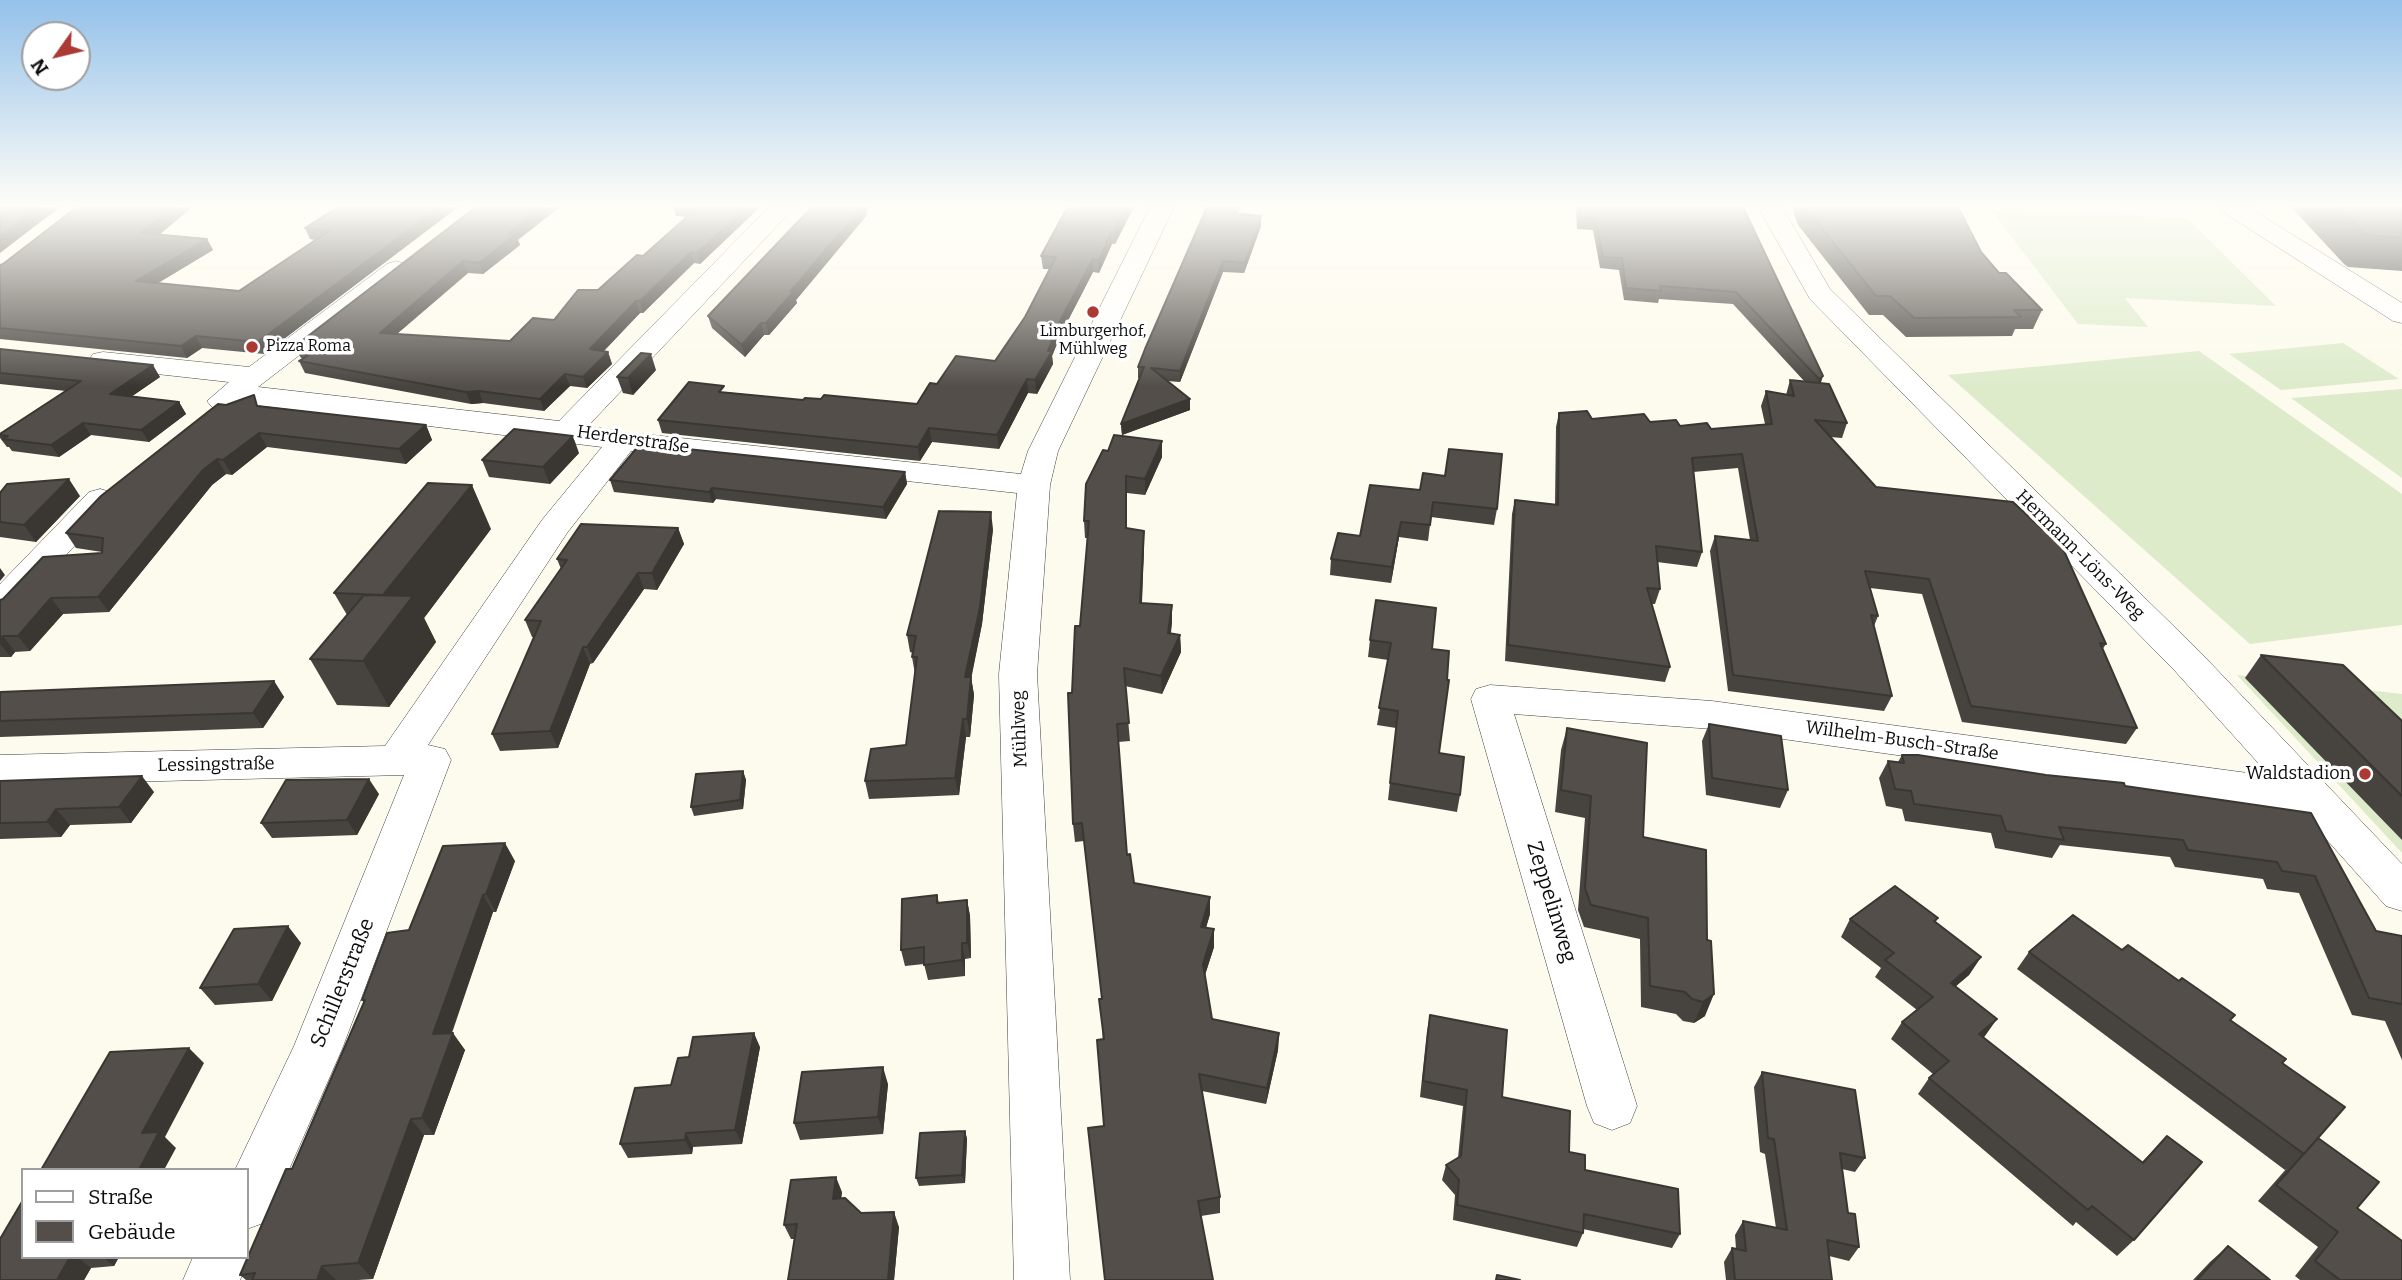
<!DOCTYPE html>
<meta charset="utf-8">
<style>
body{margin:0}
#map{position:relative;width:2402px;height:1280px;overflow:hidden;background:#fdfbed;font-family:Bitter,serif}
canvas{display:block}
.legend{position:absolute;left:21px;top:1168px;width:228px;height:91px;box-sizing:border-box;background:#fff;border:2px solid #9e9e9e;margin:0;padding:9px 12px;list-style:none;font-size:21px;color:#0c0c0c}
.legend li{display:flex;align-items:center;gap:14px;height:35px}
.legend b{width:35px;border:2px solid #9e9e9e}
.north{position:absolute;left:21px;top:21px;width:70px;height:70px;box-sizing:border-box;background:#fff;border:2px solid #9e9e9e;border-radius:50%;rotate:236deg;font-size:19px;font-weight:700;line-height:28px;text-align:center;color:#0c0c0c}
.north::after{content:'';display:block;margin:auto;width:24px;height:32px;background:#ab3934;clip-path:polygon(50% 0,100% 100%,50% 72%,0 100%)}
</style>
<div id="map">
<canvas width="2402" height="1280"></canvas>
<ul class="legend">
<li><b style="height:9px;background:#fff"></b>Straße</li>
<li><b style="height:19px;background:#534e49"></b>Gebäude</li>
</ul>
<div class="north">N</div>
</div>
<script>
const context = document.querySelector('canvas').getContext('2d');
context.lineJoin = 'round';
function fillPath(path, color) { context.fillStyle = color; context.fill(path, 'evenodd'); }
const toPath = rows => new Path2D(rows.map(r => 'M' + r).join(''));
function trace(path, color, width, dash) { context.strokeStyle = color; context.lineWidth = width; context.lineCap = dash ? 'butt' : 'round'; context.setLineDash(dash || []); context.stroke(path); }
function drawText(font, color, halo, rows, align = 'center') {
  context.font = font + ' Bitter,serif'; context.lineWidth = 7; context.setLineDash([]); context.textBaseline = 'middle'; context.strokeStyle = halo; context.fillStyle = color; for (const [text, x, y, turn = 0] of rows) {
    context.save(); context.translate(x, y); context.rotate((+turn || 0) * Math.PI / 180); context.textAlign = isNaN(turn) ? turn : align; if (halo) context.strokeText(text, 0, 0); context.fillText(text, 0, 0); context.restore();
  }
}
const pitch = toPath([
 [1990,209,2187,218,2276,306,2125,298,2148,327,2078,324],
 [2343,343,2399,379,2281,390,2229,354],
 [2199,351,2402,494,2402,625,2250,644,1948,375],
 [2402,389,2402,478,2291,398],
 [2237,675,2402,694,2402,853]
]);
const minor = toPath([
 [769,207,795,207,588,426,623,432,1021,474,1028,451,1150,207,1174,207,1058,451,1050,485,1037,674,1070,1280,1014,1280,999,674,1017,493,631,451,567,533,428,745,445,749,451,760,342,1049,266,1222,247,1229,247,1170,235,1170,294,1046,404,775,0,785,0,755,385,746,542,520,602,447,239,403,222,410,212,407,207,401,229,382,103,368,93,366,89,360,93,354,103,352,249,367,387,264,396,261,405,264,409,269,405,274,258,387,559,421,769,207],
 [1758,207,1782,207,1830,289,2201,653,2402,864,2402,911,2386,906,2302,812,1712,729,1514,714,1637,1106,1630,1123,1612,1130,1594,1123,1587,1106,1471,699,1476,689,1490,685,1712,701,2270,776,2175,671,1810,299,1758,207],
 [2219,207,2248,207,2402,303,2402,323,2393,321,2223,212,2219,207],
 [100,489,111,492,116,499,111,506,13,613,0,617,0,584,89,492,100,489],
 [247,1250,250,1257,240,1280,183,1280,193,1257,247,1257,247,1250]
]);
const wall = toPath([
 [192,207,159,235,207,239,213,250,158,283,239,291,315,240,310,239,305,228,458,207,264,354,202,348,187,358,0,339,0,265],
 [476,207,518,240,520,245,483,274,468,273,397,334,510,341,554,320,598,290,643,256,687,217,676,216,674,207,760,207,700,264,694,263,643,313,640,313,604,351,608,352,612,364,587,388,570,386,544,411,483,403,471,404,305,373,299,361,303,358,301,358,295,346],
 [812,207,870,207,866,212,867,215,796,300,797,303,769,335,764,335,745,357,712,328,708,316],
 [1134,207,1115,244,1112,244,1099,273,1093,272,1061,334,1052,356,1053,364,1037,394,1028,393,999,449,932,442,920,461,662,433,658,420,725,392,803,400,917,404,937,384,995,361,1025,317,1050,269,1043,269,1041,256,1074,209],
 [1207,207,1240,207,1238,214,1261,226,1244,273,1223,272,1180,382,1167,381,1190,399,1190,410,1122,435,1121,424,1139,378,1138,378,1138,367],
 [1576,207,1743,207,1821,383,1847,423,1842,438,1830,437,1876,487,2106,644,2102,650,2137,728,2126,744,1962,722,1922,594,1870,588,1878,616,1874,626,1892,696,1884,711,1728,691,1710,551,1715,536,1750,540,1738,468,1693,472,1702,552,1697,567,1657,562,1660,589,1655,604,1651,604,1670,667,1665,682,1505,661,1512,514,1515,500,1555,505,1556,427,1559,413,1592,419,1650,422,1711,429,1765,424,1761,406,1766,391,1786,395,1790,380,1805,382,1733,304,1659,299,1658,303,1624,300,1619,270,1600,268,1593,230,1577,229],
 [1792,207,1960,207,1959,209,1981,252,1999,273,2042,310,2033,329,2015,329,2012,336,1906,337,1883,315,1869,315,1798,225],
 [2291,207,2402,207,2402,271,2348,267,2344,264],
 [0,349,160,377,132,396,179,402,186,414,149,442,91,435,59,457,12,451,9,447,7,447,0,438,0,434,66,391,0,384],
 [656,370,633,395,623,393,617,377],
 [260,407,426,425,432,440,406,464,267,447,232,475,226,474,212,485,109,612,63,614,30,651,15,652,11,657,0,657,0,600,102,553,102,552,76,548,66,533],
 [1162,441,1162,457,1145,495,1127,493,1127,529,1144,548,1142,603,1172,605,1172,622,1171,633,1180,635,1181,652,1162,694,1125,686,1130,741,1118,742,1127,855,1134,883,1210,897,1210,914,1206,928,1214,947,1205,975,1212,1019,1279,1033,1278,1050,1266,1104,1202,1091,1220,1197,1220,1213,1201,1216,1104,1126,1102,999,1084,841,1075,842,1073,824,1072,693,1080,626,1088,538,1085,538,1084,521,1108,451],
 [579,453,550,484,489,477,482,460],
 [905,472,907,484,886,519,716,499,713,503,614,492,610,480],
 [1370,485,1497,509,1494,525,1431,517,1428,541,1399,537,1391,583,1330,575,1331,559,1360,536],
 [0,493,80,496,36,542,0,537],
 [678,528,684,544,657,590,644,589,593,663,590,664,558,748,500,751,492,734,535,637,532,637,525,620,561,569,557,559],
 [491,529,424,618,436,642,389,707,337,705,310,659,347,615,334,593],
 [993,529,982,624,971,677,974,695,970,737,966,737,959,795,869,799,865,781,906,745,915,674,912,657,913,653,910,652,907,635],
 [1370,640,1432,649,1447,680,1439,753,1460,795,1457,812,1388,800,1396,728,1377,725,1388,660,1368,657],
 [2261,655,2402,721,2402,840,2245,678],
 [274,681,284,697,263,728,0,737,0,692],
 [1709,724,1788,790,1780,808,1706,795,1702,741],
 [1567,728,1643,837,1706,850,1705,1016,1694,1023,1683,1021,1676,1014,1641,1007,1640,939,1584,927,1578,910,1585,818,1555,812,1561,750],
 [1902,755,2311,813,2376,931,2402,936,2402,1060,2385,1021,2352,1015,2299,893,2267,889,2263,879,2175,867,2170,857,2060,845,2052,858,1995,848,1991,833,1905,821,1902,809,1886,806,1879,778,1888,761,1898,762],
 [743,771,746,780,743,809,694,816,691,807],
 [0,781,154,792,131,823,70,825,61,837,0,839],
 [379,794,357,835,272,838,261,823],
 [515,861,496,912,493,912,452,1033,465,1050,434,1135,424,1135,373,1279,358,1280,246,1280,240,1275,292,1169,364,1003,362,1000,409,930],
 [937,895,939,903,967,900,970,916,971,958,965,959,965,976,928,980,924,964,905,966,901,950],
 [1938,918,1935,923,1981,957,1969,975,1955,987,1985,1036,1983,1037,2142,1162,2167,1136,2134,1240,2117,1256,2076,1222,2073,1226,1918,1094,1929,1078,1933,1074,1891,1039,1902,1022,1917,1010,1875,977,1881,968,1841,937,1850,919],
 [301,943,272,1001,215,1005,200,988],
 [2122,950,2230,1020,2282,1063,2316,1139,2402,1280,2300,1280,2295,1276,2318,1247,2258,1201,2287,1168,2285,1170,2017,969,2029,952],
 [1430,1015,1502,1097,1569,1152,1585,1170,1680,1234,1672,1248,1583,1229,1583,1233,1577,1247,1453,1220,1455,1195,1442,1180,1446,1165,1458,1158,1463,1106,1420,1097,1427,1031],
 [760,1047,742,1144,693,1147,692,1154,628,1158,620,1144,671,1085,689,1057],
 [1762,1072,1865,1158,1855,1172,1842,1169,1848,1213,1859,1247,1849,1261,1829,1256,1832,1280,1726,1280,1724,1262,1732,1248,1736,1249,1735,1235,1743,1221,1776,1228,1765,1154,1760,1152,1754,1087],
 [888,1084,883,1134,800,1140,794,1123],
 [965,1131,967,1139,965,1183,919,1186,916,1178],
 [842,1192,841,1199,861,1213,899,1227,894,1280,788,1280,794,1239,791,1239,784,1225],
 [2228,1246,2270,1280,2193,1280,2210,1262],
 [23,1257,119,1257,114,1266,91,1268,84,1280,0,1280]
]);
const shadedWall = toPath([
 [39,207,60,207,0,253,0,237],
 [173,207,192,207,148,244,141,233],
 [440,207,458,207,264,354,258,342],
 [543,207,560,207,518,240,520,245,483,274,479,263,508,234],
 [747,207,760,207,700,264,697,253],
 [862,207,870,207,866,212,867,215,796,300,797,303,769,335,766,323,791,291],
 [1127,207,1134,207,1115,244,1114,232],
 [1236,207,1240,207,1234,224,1234,213],
 [1261,216,1261,226,1244,273,1245,263],
 [1111,232,1112,244,1099,273,1099,260],
 [207,239,213,250,143,292,136,281],
 [691,252,694,263,643,313,640,301],
 [1093,259,1093,272,1061,334,1052,356,1053,364,1037,394,1035,380,1060,321],
 [463,261,468,273,385,344,380,333],
 [1223,261,1223,272,1180,382,1180,371],
 [636,301,640,313,594,361,590,349],
 [761,323,764,335,745,357,742,345],
 [196,336,202,348,187,358,181,346],
 [608,352,612,364,587,388,583,377],
 [651,354,656,370,633,395,628,378],
 [153,365,160,377,118,406,110,394],
 [565,374,570,386,544,411,540,399],
 [1823,376,1819,389,1814,392,1819,379],
 [1027,379,1028,393,999,449,997,435],
 [479,391,483,403,471,404,466,392],
 [1190,399,1190,410,1122,435,1121,424],
 [179,402,186,414,149,442,141,430],
 [83,423,91,435,59,457,51,445],
 [426,425,432,440,406,464,399,449],
 [929,428,932,442,920,461,918,447],
 [259,433,267,447,232,475,223,460],
 [573,436,579,453,550,484,543,467],
 [1162,441,1162,457,1145,495,1145,479],
 [217,459,226,474,212,485,109,612,98,597,203,470],
 [905,472,907,484,886,519,883,507],
 [69,479,80,496,36,542,24,525],
 [472,485,491,529,424,618,436,642,389,707,363,661,383,595],
 [712,488,716,499,713,503,709,492],
 [991,512,993,529,982,624,968,695,965,677],
 [1401,522,1399,537,1391,583,1392,567],
 [678,528,684,544,657,590,652,573],
 [1144,531,1144,548,1141,620,1140,603],
 [0,568,5,575,0,581],
 [638,573,644,589,593,663,587,647],
 [51,598,63,614,30,651,18,636],
 [1172,605,1172,622,1168,650,1168,633],
 [1180,635,1181,652,1162,694,1161,676],
 [3,636,15,652,11,657,0,644,0,639],
 [583,647,590,664,558,748,550,731],
 [971,677,974,695,970,737,967,719],
 [274,681,284,697,263,728,253,713],
 [963,719,966,737,959,795,955,778],
 [743,771,746,780,743,809,740,800],
 [142,776,154,792,131,823,119,807],
 [369,779,379,794,357,835,347,820],
 [56,809,70,825,61,837,47,822],
 [505,843,515,861,496,912,486,894],
 [483,895,493,912,445,1051,433,1034],
 [1210,897,1210,914,1201,944,1201,927],
 [967,900,970,916,971,958,967,943],
 [288,926,301,943,272,1001,258,984],
 [1214,929,1214,947,1203,981,1203,964],
 [962,943,965,959,965,976,962,960],
 [1981,957,1969,975,1939,1000,1951,983],
 [1714,994,1705,1016,1694,1023,1703,1002],
 [1997,1019,1985,1036,1967,1051,1979,1034],
 [453,1033,465,1050,434,1135,422,1118],
 [754,1033,760,1047,742,1144,735,1130],
 [1279,1033,1278,1050,1266,1104,1267,1088],
 [189,1048,204,1063,165,1137,176,1148,164,1170,139,1170,142,1133],
 [883,1067,888,1084,883,1134,878,1117],
 [411,1119,424,1135,373,1279,358,1263],
 [965,1131,967,1139,965,1183,962,1175],
 [686,1133,693,1147,692,1154,685,1140],
 [836,1177,842,1192,839,1214,833,1199],
 [894,1212,899,1227,894,1280,888,1280],
 [70,1257,77,1257,91,1268,84,1280,57,1280],
 [103,1257,119,1257,114,1266],
 [322,1266,336,1280,317,1280]
]);
const building = toPath([
 [0,207,39,207,0,237,0,207],
 [77,207,173,207,141,233,207,239,136,281,239,291,329,231,305,228,338,207,440,207,258,342,196,336,181,346,0,328,0,265,3,264,77,207],
 [476,207,543,207,508,234,516,234,479,263,463,261,380,333,510,341,533,318,554,320,578,290,598,290,637,255,643,256,697,208,694,207,747,207,697,253,691,252,640,301,636,301,590,349,608,352,583,377,565,374,540,399,479,391,466,392,299,361,319,349,295,346,476,207],
 [812,207,862,207,791,291,794,291,766,323,761,323,742,345,708,316,812,207],
 [1075,207,1127,207,1114,232,1111,232,1099,260,1093,259,1060,321,1048,351,1052,351,1035,380,1027,379,997,435,929,428,918,447,658,420,689,382,724,386,719,392,803,400,805,398,821,399,824,395,917,404,930,383,937,384,956,356,995,361,1025,317,1056,257,1041,256,1067,208,1074,209,1075,207],
 [1207,207,1236,207,1234,213,1261,216,1245,263,1223,261,1180,371,1151,368,1190,399,1121,424,1144,367,1138,367,1145,349,1207,207],
 [1579,207,1743,207,1823,376,1819,379,1736,292,1660,286,1661,291,1626,288,1622,258,1603,257,1595,218,1580,217,1579,207],
 [1805,207,1958,207,1981,252,1999,273,2006,273,2042,310,2014,310,2021,317,1914,318,1890,296,1876,296,1805,207],
 [2338,207,2402,207,2402,238,2368,235,2363,232,2338,207],
 [0,349,153,365,110,394,179,402,141,430,83,423,51,445,3,439,8,436,0,435,0,434,81,381,0,373,0,349],
 [641,353,651,354,628,378,617,377,641,353],
 [1790,380,1829,384,1847,423,1815,420,1876,487,2013,502,2042,529,2055,531,2106,644,2100,643,2137,728,1971,706,1929,579,1865,571,1878,616,1871,615,1892,696,1733,675,1715,536,1758,541,1742,454,1692,458,1702,552,1656,546,1660,589,1647,588,1670,667,1508,645,1515,500,1558,505,1559,413,1587,411,1592,419,1644,414,1650,422,1676,420,1680,426,1707,423,1711,429,1772,424,1766,391,1794,396,1790,380],
 [254,395,257,406,426,425,399,449,259,433,223,460,217,459,203,470,98,597,51,598,18,636,3,636,0,639,0,600,3,599,43,557,102,553,103,538,66,533,101,496,218,404,226,405,254,395],
 [514,429,573,436,543,467,482,460,514,429],
 [1114,435,1162,441,1145,479,1126,476,1126,528,1144,531,1140,603,1172,605,1168,633,1180,635,1161,676,1124,668,1129,723,1117,724,1127,855,1130,854,1134,883,1210,897,1201,927,1214,929,1203,964,1212,1019,1279,1033,1267,1088,1199,1074,1220,1197,1198,1201,1213,1280,1105,1280,1088,1128,1104,1126,1097,1040,1104,1039,1099,999,1102,999,1082,823,1073,824,1068,693,1072,693,1075,626,1080,626,1089,521,1084,521,1086,484,1103,450,1108,451,1114,435],
 [640,444,905,472,883,507,712,488,709,492,610,480,640,444],
 [1449,449,1502,454,1497,509,1433,502,1430,525,1401,522,1392,567,1331,559,1338,533,1360,536,1370,485,1420,490,1423,473,1445,476,1449,449],
 [69,479,24,525,0,522,0,493,7,484,69,479],
 [428,483,472,485,383,595,334,593,428,483],
 [939,511,991,512,980,607,965,677,971,677,967,719,963,719,955,778,865,781,871,749,906,745,917,657,912,657,916,636,907,635,939,511],
 [581,524,678,528,652,573,638,573,587,647,583,647,550,731,492,734,541,621,525,620,567,560,557,559,581,524],
 [364,595,413,596,363,661,310,659,364,595],
 [1376,600,1436,608,1432,649,1449,651,1447,680,1449,680,1439,753,1464,757,1460,795,1390,783,1398,711,1379,708,1391,643,1370,640,1376,600],
 [2261,655,2343,665,2402,721,2402,796,2261,655],
 [274,681,253,713,0,721,0,692,274,681],
 [1709,724,1781,736,1788,790,1712,778,1709,724],
 [1567,728,1647,743,1643,837,1706,850,1707,940,1711,941,1714,994,1703,1002,1692,999,1685,992,1650,986,1648,918,1591,905,1585,888,1591,796,1561,790,1567,728],
 [1902,755,1918,755,2046,775,2124,783,2125,786,2311,813,2376,931,2402,936,2402,1004,2369,998,2315,876,2282,871,2277,862,2188,850,2183,840,2059,827,2064,840,2006,831,2001,816,1914,804,1911,791,1895,789,1888,761,1904,763,1902,755],
 [743,771,740,800,691,807,696,774,743,771],
 [142,776,119,807,56,809,47,822,0,823,0,781,142,776],
 [369,779,347,820,261,823,286,780,369,779],
 [505,843,486,894,483,895,433,1034,453,1033,422,1118,411,1119,358,1263,322,1266,317,1280,252,1280,255,1273,240,1275,286,1169,292,1169,365,1000,362,1000,387,933,409,930,443,846,505,843],
 [1895,886,1938,918,1934,921,1981,957,1951,983,1997,1019,1979,1034,2143,1163,2167,1136,2202,1162,2134,1240,2092,1206,2088,1210,1929,1078,1949,1061,1902,1022,1933,997,1885,960,1894,953,1850,919,1895,886],
 [937,895,937,903,967,900,967,943,962,943,962,960,924,965,924,947,901,950,902,899,937,895],
 [2073,915,2122,950,2128,945,2179,981,2182,978,2235,1015,2230,1020,2286,1059,2282,1063,2345,1107,2304,1154,2029,952,2073,915],
 [288,926,258,984,200,988,234,929,288,926],
 [1430,1015,1507,1030,1502,1097,1570,1111,1569,1152,1585,1155,1585,1170,1678,1189,1680,1234,1584,1214,1583,1233,1457,1205,1459,1180,1446,1165,1461,1156,1467,1090,1423,1081,1430,1015],
 [754,1033,735,1130,686,1133,685,1140,620,1144,635,1088,671,1085,678,1058,689,1057,693,1037,754,1033],
 [189,1048,142,1133,159,1132,139,1170,41,1170,110,1052,189,1048],
 [883,1067,878,1117,794,1123,802,1072,883,1067],
 [1762,1072,1855,1090,1865,1158,1840,1153,1848,1213,1855,1214,1859,1247,1827,1240,1832,1280,1735,1280,1732,1248,1746,1251,1743,1221,1787,1230,1774,1139,1768,1138,1762,1072],
 [965,1131,962,1175,916,1178,920,1133,965,1131],
 [2318,1138,2379,1182,2357,1208,2402,1241,2402,1280,2340,1280,2315,1261,2338,1232,2276,1185,2318,1138],
 [836,1177,833,1199,845,1198,861,1213,894,1212,888,1280,788,1280,797,1224,784,1225,791,1180,836,1177],
 [23,1200,23,1257,70,1257,57,1280,0,1280,0,1239,23,1200],
 [2228,1246,2270,1280,2197,1280,2228,1246],
 [1497,1275,1520,1280,1496,1280,1497,1275]
]);
const markers = [
 [1093,312,7,"#ab3934"],
 [252,347,7,"#ab3934"],
 [2365,774,7,"#ab3934"]
];
const farPoinames = [
 ["Limburgerhof,",1093,332],
 ["Mühlweg",1093,350],
 ["Pizza Roma",266,347,"left"]
];
const streetNames = [
 ["Herderstraße",633,440,8],
 ["Hermann-Löns-Weg",2080,555,45],
 ["Mühlweg",1020,729,-92],
 ["Wilhelm-Busch-Straße",1902,741,8],
 ["Lessingstraße",216,765,-1]
];
const poiNames = [
 ["Waldstadion",2351,774]
];
const nearStreetnames = [
 ["Zeppelinweg",1551,902,73],
 ["Schillerstraße",343,983,-68]
];
fillPath(pitch, '#ddebcb');
trace(minor, '#3f3f3f', 1);
fillPath(minor, '#fff');
fillPath(wall, '#47433f');
fillPath(shadedWall, '#3a3733');
fillPath(building, '#534e49');
trace(building, '#3a3733', 2);
const sky = context.createLinearGradient(0, 0, 0, 387);
sky.addColorStop(0, '#94c1ea');
sky.addColorStop(0.53, '#fefdf7');
sky.addColorStop(1, '#fefdf700');
context.fillStyle = sky;
context.fillRect(0, 0, 2402, 387);
for (const [x, y, r, color] of markers) { const dot = new Path2D(); dot.arc(x, y, r, 0, 2 * Math.PI); context.fillStyle = color; context.fill(dot); trace(dot, '#fff', 2.5); }
drawText('16px', '#0c0c0c', '#fff', farPoinames);
drawText('18px', '#0c0c0c', '#fff', streetNames);
drawText('18px', '#0c0c0c', '#fff', poiNames, 'right');
drawText('21px', '#0c0c0c', '#fff', nearStreetnames);
</script>
